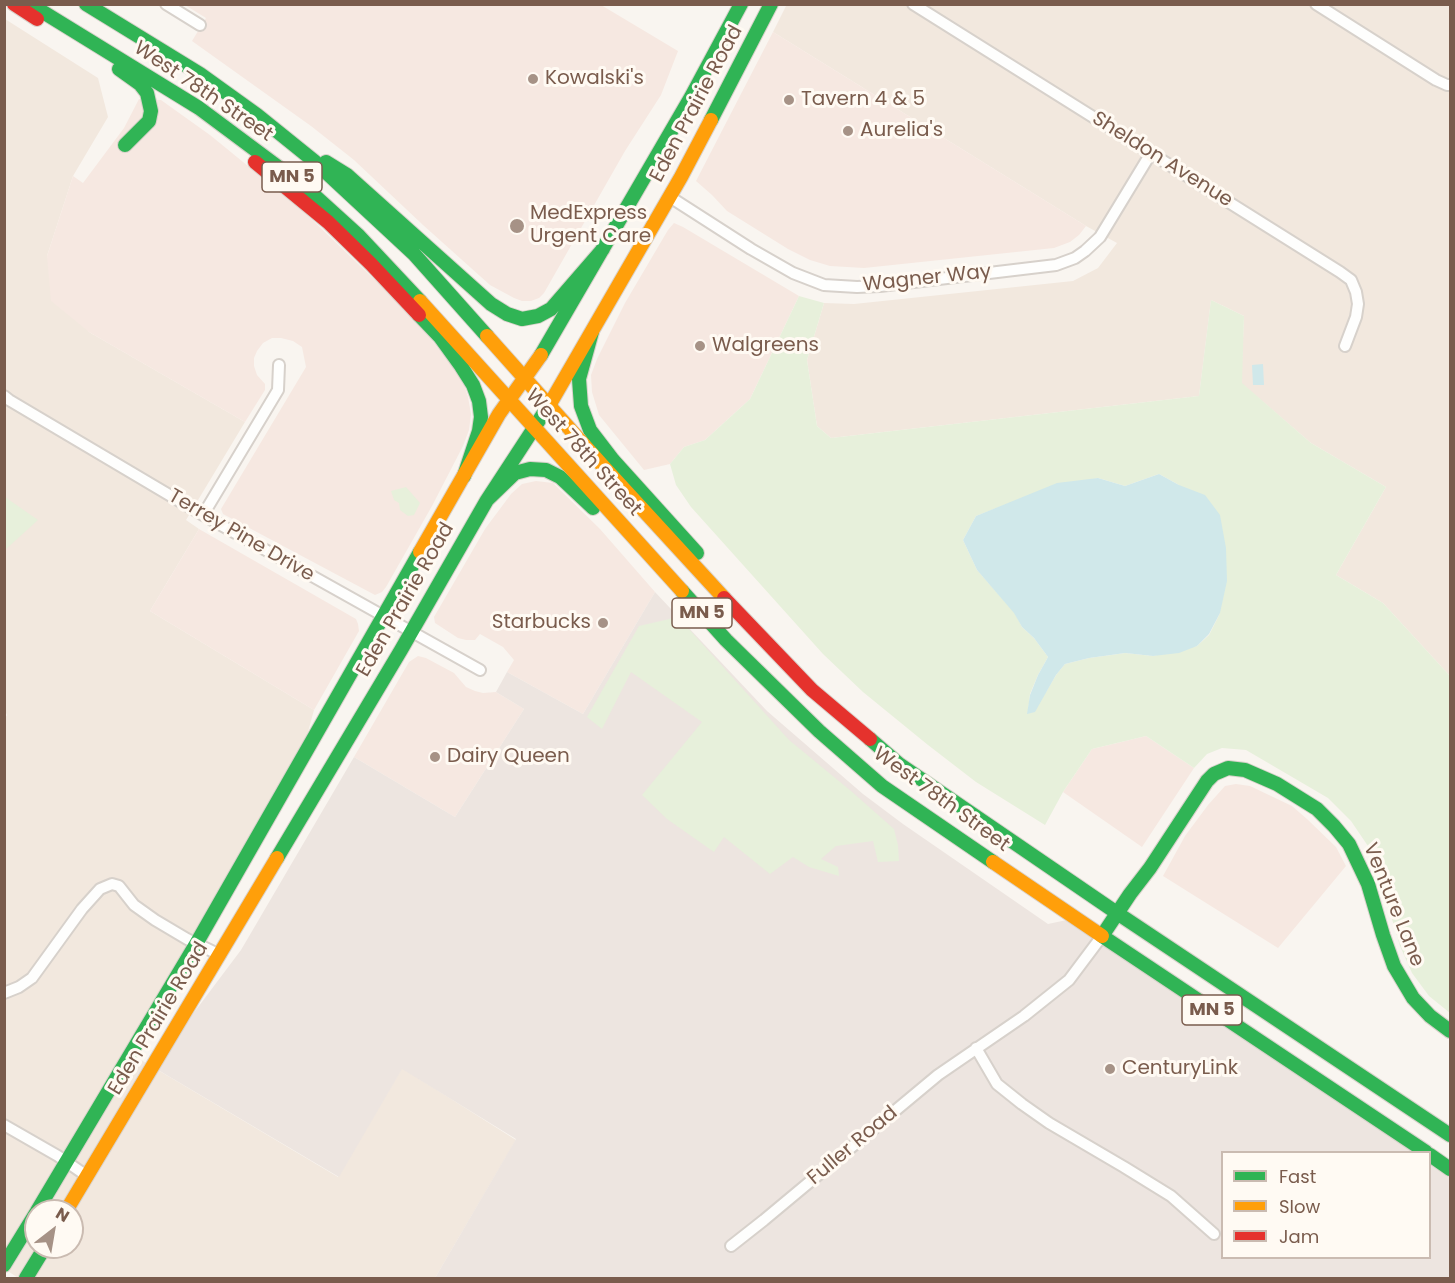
<!DOCTYPE html>
<style>
body{margin:0}
#map{position:relative;width:1455px;height:1283px;overflow:hidden;background:#f9f5f0;font-family:Poppins,sans-serif}
canvas{display:block}
.frame{position:absolute;inset:0;border:6px solid #7a5c4d;pointer-events:none}
.legend{position:absolute;left:1221px;top:1151px;width:210px;height:108px;box-sizing:border-box;background:#fffaf3;border:2px solid #cabbb1;margin:0;padding:8px 10px;list-style:none;font-size:18px;color:#7a5c4d}
.legend li{display:flex;align-items:center;gap:12px;height:30px}
.legend b{width:30px;border:2px solid #cabbb1}
.north{position:absolute;left:24px;top:1199px;width:60px;height:60px;box-sizing:border-box;background:#fffaf3;border:2px solid #cabbb1;border-radius:50%;rotate:31deg;font-size:16px;font-weight:700;line-height:24px;text-align:center;color:#7a5c4d}
.north::after{content:'';display:block;margin:auto;width:21px;height:27px;background:#a69286;clip-path:polygon(50% 0,100% 100%,50% 72%,0 100%)}
</style>
<div id="map">
<canvas width="1455" height="1283"></canvas>
<div class="frame"></div>
<ul class="legend">
<li><b style="height:8px;background:#30b455"></b>Fast</li>
<li><b style="height:8px;background:#ff9f0a"></b>Slow</li>
<li><b style="height:8px;background:#e5322d"></b>Jam</li>
</ul>
<div class="north">N</div>
</div>
<script>
const context = document.querySelector('canvas').getContext('2d');
context.lineJoin = 'round';
function fillPath(path, color) { context.fillStyle = color; context.fill(path, 'evenodd'); }
const toPath = rows => new Path2D(rows.map(r => 'M' + r).join(''));
function trace(path, color, width, dash) { context.strokeStyle = color; context.lineWidth = width; context.lineCap = dash ? 'butt' : 'round'; context.setLineDash(dash || []); context.stroke(path); }
function drawText(font, color, halo, rows, align = 'center') {
  context.font = font + ' Poppins,sans-serif'; context.lineWidth = 6; context.setLineDash([]); context.textBaseline = 'middle'; context.strokeStyle = halo; context.fillStyle = color; for (const [text, x, y, turn = 0] of rows) {
    context.save(); context.translate(x, y); context.rotate((+turn || 0) * Math.PI / 180); context.textAlign = isNaN(turn) ? turn : align; if (halo) context.strokeText(text, 0, 0); context.fillText(text, 0, 0); context.restore();
  }
}
const residential = toPath([
 [787,4,1450,5,1450,676,1383,603,1336,575,1386,487,1311,443,1241,383,1244,316,1211,300,1199,396,831,438,817,426,807,360,824,303,854,304,1073,281,1098,268,1117,243,1086,226,773,32],
 [5,19,98,78,108,117,73,176,47,256,89,332,245,422,186,520,199,529,150,611,314,710,298,768,131,1054,338,1177,402,1068,516,1140,435,1278,18,1278,5,1269,4,720,7,715,4,709],
 [36,1211,72,1211,72,1247,36,1247]
]);
const commercial = toPath([
 [185,5,601,5,678,51,661,95,625,151,544,293,539,298,531,301,522,301,514,298,490,285,423,225,354,160,311,126,192,41,206,18],
 [773,32,1086,226,1079,235,1070,242,1054,248,864,268,830,266,810,260,788,249,727,211,712,195,696,181],
 [139,99,161,100,210,135,303,211,403,307,431,339,463,381,468,397,471,414,469,430,463,446,432,506,386,587,382,592,375,595,223,514,221,509,306,367,302,347,293,341,281,338,272,338,263,343,257,351,254,358,254,366,257,375,265,384,265,390,245,422,89,332,51,301,47,256,73,176,83,183,124,128],
 [674,223,683,227,799,296,750,399,705,440,684,447,670,464,644,470,599,415,592,392,591,375,597,359,625,303,668,230],
 [536,481,553,483,600,529,655,592,583,714,507,672,514,660,503,647,480,634,475,640,466,640,458,638,435,623,434,617,485,529,511,494,522,484],
 [199,529,356,619,358,624,359,631,314,710,150,611],
 [418,656,426,658,454,673,466,687,475,691,483,693,496,692,524,709,455,817,354,757,409,662],
 [1146,736,1194,768,1142,847,1063,792,1092,749],
 [1236,784,1250,786,1292,806,1307,819,1336,847,1346,866,1278,948,1163,876,1185,836,1208,805,1225,786]
]);
const industrial = toPath([
 [655,592,767,711,863,794,903,824,1048,924,1076,918,1426,1152,1222,1152,1222,1258,1430,1258,1430,1155,1450,1169,1450,1278,435,1278,516,1139,402,1069,339,1177,153,1067,241,950,354,757,455,817,524,709,496,692,507,672,583,714]
]);
const green = toPath([
 [799,296,824,303,807,360,817,426,831,438,1199,396,1211,300,1244,316,1242,383,1311,443,1386,487,1336,575,1383,603,1450,676,1450,1013,1429,996,1412,973,1400,946,1372,852,1351,821,1328,798,1246,750,1222,748,1207,754,1194,768,1146,736,1092,749,1063,792,1045,825,976,782,928,745,863,692,823,654,691,507,676,485,670,464,684,447,705,440,750,399],
 [1159,474,1179,485,1220,613,1209,635,1197,646,1153,656,1125,653,1111,655,1089,658,1065,664,1056,675,1046,692,1028,713,1030,694,1038,675,1048,657,1034,638,1022,627,1015,613,977,570,963,540,976,516,1015,501,1098,478,1125,486],
 [406,487,420,503,414,515,408,516,400,510,399,503,394,500,391,491],
 [5,497,38,520,5,550],
 [678,617,789,740,851,791,894,829,898,845,899,861,878,862,873,841,836,846,821,859,838,867,839,876,809,867,793,857,770,874,724,837,714,852,667,819,642,795,702,722,631,672,602,729,587,717,639,626]
]);
const water = toPath([
 [1263,364,1264,385,1253,385,1252,365],
 [1159,474,1179,485,1205,495,1220,515,1226,548,1227,581,1220,613,1209,634,1197,646,1179,653,1153,656,1125,653,1111,655,1089,658,1065,664,1056,675,1035,712,1027,714,1030,695,1038,675,1048,657,1034,638,1022,627,1014,613,977,570,963,540,976,516,1057,483,1098,478,1125,486]
]);
const street = toPath([
 [166,4,200,25],
 [913,4,1340,272,1351,280,1356,292,1358,304,1356,317,1345,346],
 [1316,4,1436,80,1447,85,1450,85],
 [670,197,751,249,793,273,824,285,857,287,880,286,1056,265,1075,258,1085,251,1100,237,1151,153],
 [4,396,9,400,203,515,480,670],
 [203,515,278,390,279,365],
 [4,993,19,987,32,978,82,909,100,889,112,884,119,886,134,905,155,920,187,939,220,955],
 [976,1048,997,1084,1022,1104,1049,1123,1124,1167,1171,1196,1214,1234],
 [4,1125,58,1156,87,1176],
 [731,1246,764,1220,938,1075,1024,1016,1069,980,1102,936]
]);
const fast = toPath([
 [30,4,199,108,305,187,359,236,420,301],
 [86,4,200,74,257,115,314,161,414,254,487,336],
 [119,69,140,84,147,93,151,111,149,121,125,145],
 [711,120,771,4],
 [326,162,347,175,491,304,507,314,522,319,538,316,551,309,603,249],
 [419,315,440,337,461,366,473,385,479,401,481,417,479,431,464,476],
 [592,332,579,379,581,406,590,430,613,460,697,553],
 [541,355,691,97,741,4],
 [487,500,515,473,530,469,546,470,560,477,593,508],
 [682,591,726,640,819,731,882,786,993,862],
 [870,739,899,764,1117,913],
 [277,858,401,650,487,500,551,402],
 [1117,913,1450,1135],
 [1102,936,1130,894,1150,868,1207,781,1214,774,1228,768,1245,770,1277,784,1317,809,1334,826,1349,844,1368,884,1383,935,1394,966,1413,998,1430,1016,1450,1031],
 [1102,936,1426,1152],
 [1430,1155,1450,1169],
 [37,1211,196,944,420,552],
 [4,1265,36,1213],
 [26,1278,45,1247]
]);
const slow = toPath([
 [420,301,682,591],
 [487,336,601,464,724,598],
 [551,402,681,177,711,120],
 [420,552,499,414,541,355],
 [993,862,1102,936],
 [66,1211,277,858]
]);
const jam = toPath([
 [14,4,37,19],
 [255,162,328,222,371,264,419,315],
 [724,598,812,690,870,739]
]);
const markers = [
 [533,79,6,"#a69286"],
 [789,100,6,"#a69286"],
 [848,131,6,"#a69286"],
 [517,226,8,"#a69286"],
 [700,346,6,"#a69286"],
 [603,623,6,"#a69286"],
 [435,757,6,"#a69286"],
 [1110,1069,6,"#a69286"]
];
const shields = [
 [292,177,60],
 [702,613,60],
 [1212,1010,60]
];
const shieldNames = [
 ["MN 5",292,177],
 ["MN 5",702,613],
 ["MN 5",1212,1010]
];
const poiNames = [
 ["Kowalski's",545,79],
 ["Tavern 4 & 5",801,100],
 ["Aurelia's",860,131],
 ["MedExpress",530,214],
 ["Urgent Care",530,237],
 ["Walgreens",712,346],
 ["Starbucks",591,623,"right"],
 ["Dairy Queen",447,757],
 ["CenturyLink",1122,1069]
];
const streetNames = [
 ["West 78th Street",203,92,34],
 ["Eden Prairie Road",697,104,-62],
 ["Sheldon Avenue",1162,160,32],
 ["Wagner Way",927,279,-6],
 ["West 78th Street",583,453,48],
 ["Terrey Pine Drive",241,536,30],
 ["Eden Prairie Road",406,600,-60],
 ["West 78th Street",941,800,36],
 ["Venture Lane",1393,905,68],
 ["Eden Prairie Road",159,1019,-59],
 ["Fuller Road",853,1146,-40]
];
fillPath(residential, '#f2e8de');
fillPath(commercial, '#f6e8e1');
fillPath(industrial, '#ede5e0');
fillPath(green, '#e7f0db');
fillPath(water, '#d0e8ea');
trace(street, '#d7d1cb', 14);
trace(fast, '#d9d2cb', 16);
trace(slow, '#d9d2cb', 16);
trace(jam, '#d9d2cb', 16);
trace(street, '#fefefd', 10);
trace(fast, '#30b455', 14);
trace(slow, '#ff9f0a', 14);
trace(jam, '#e5322d', 14);
for (const [x, y, r, color] of markers) { const dot = new Path2D(); dot.arc(x, y, r, 0, 2 * Math.PI); context.fillStyle = color; context.fill(dot); trace(dot, '#fffaf3', 2); }
for (const [x, y, w] of shields) { const box = new Path2D(); box.roundRect(x - w / 2, y - 15, w, 30, 4.5); context.fillStyle = '#fffaf3'; context.fill(box); trace(box, '#7a5c4d', 1.5); }
drawText('bold 18px', '#7a5c4d', null, shieldNames);
drawText('20px', '#7a5c4d', '#fffaf3', poiNames, 'left');
drawText('20px', '#7a5c4d', '#fffaf3', streetNames);
</script>
